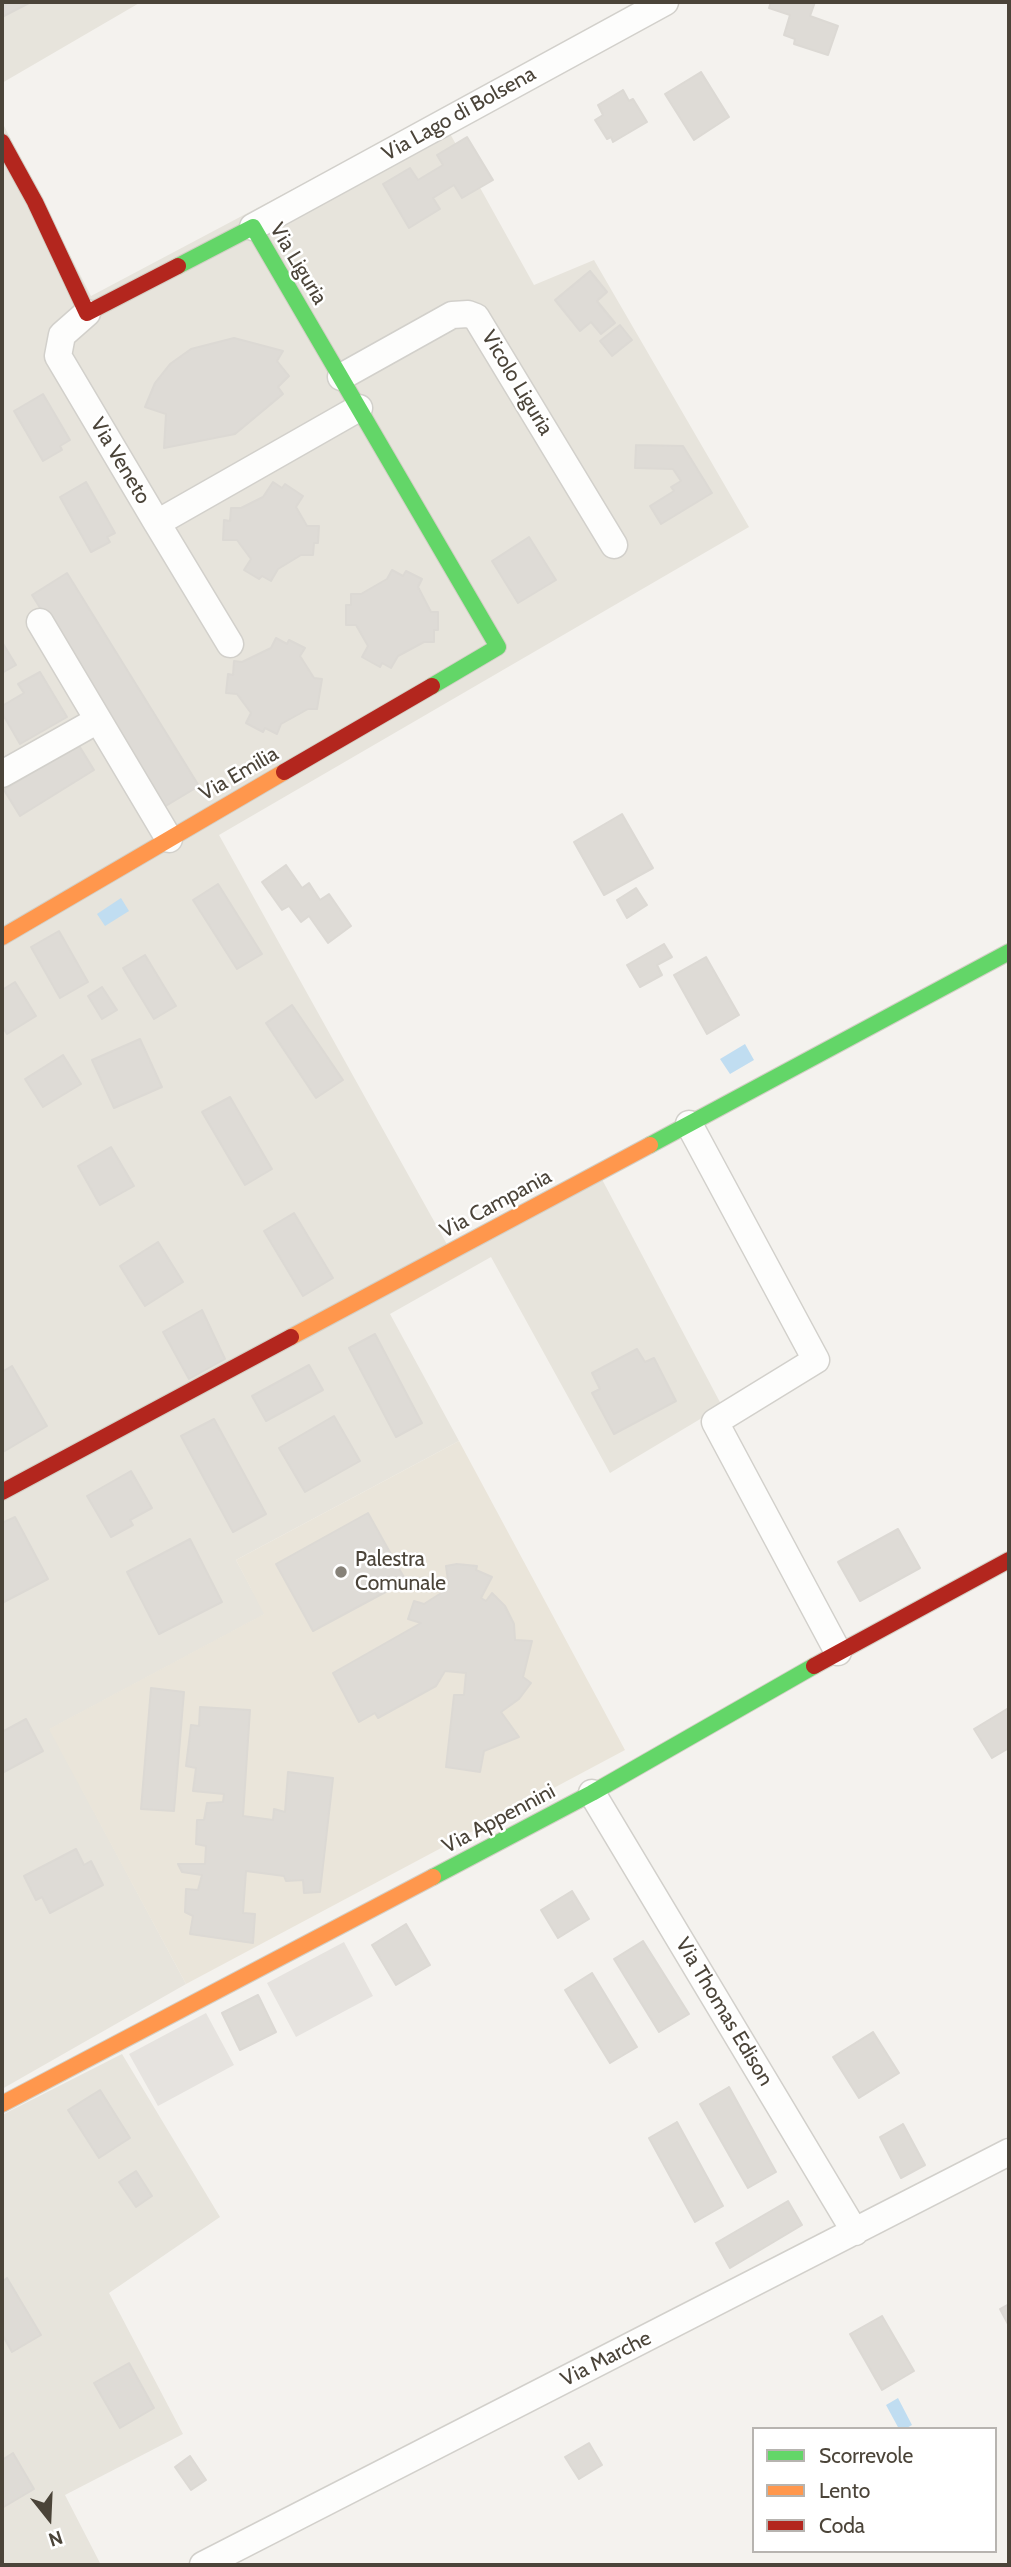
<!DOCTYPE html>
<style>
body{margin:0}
#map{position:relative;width:1011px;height:2567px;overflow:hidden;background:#f4f2ee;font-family:Cabin,sans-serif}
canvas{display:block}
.frame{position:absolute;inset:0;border:4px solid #4b4439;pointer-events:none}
.legend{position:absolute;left:752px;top:2427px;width:245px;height:126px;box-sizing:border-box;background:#fff;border:2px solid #b7b4b0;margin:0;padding:9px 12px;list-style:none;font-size:21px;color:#4b4439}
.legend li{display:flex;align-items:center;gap:14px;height:35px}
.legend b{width:35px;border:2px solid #b7b4b0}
.north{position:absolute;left:14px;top:2483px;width:70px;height:70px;-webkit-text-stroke:5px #fff;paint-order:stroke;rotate:162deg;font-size:19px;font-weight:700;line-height:28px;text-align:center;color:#4b4439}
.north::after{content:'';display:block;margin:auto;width:24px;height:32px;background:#4b4439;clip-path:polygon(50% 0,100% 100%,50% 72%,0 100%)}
</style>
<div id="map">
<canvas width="1011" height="2567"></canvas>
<div class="frame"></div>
<ul class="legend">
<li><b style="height:9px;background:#63d668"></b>Scorrevole</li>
<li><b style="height:9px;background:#ff974d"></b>Lento</li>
<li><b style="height:9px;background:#b3261e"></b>Coda</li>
</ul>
<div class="north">N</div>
</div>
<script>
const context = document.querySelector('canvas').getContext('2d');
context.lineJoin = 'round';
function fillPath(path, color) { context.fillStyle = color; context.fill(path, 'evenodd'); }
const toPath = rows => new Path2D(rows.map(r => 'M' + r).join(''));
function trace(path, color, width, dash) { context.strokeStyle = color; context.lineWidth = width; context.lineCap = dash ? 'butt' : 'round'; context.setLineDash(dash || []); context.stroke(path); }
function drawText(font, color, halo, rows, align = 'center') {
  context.font = font + ' Cabin,sans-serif'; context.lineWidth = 5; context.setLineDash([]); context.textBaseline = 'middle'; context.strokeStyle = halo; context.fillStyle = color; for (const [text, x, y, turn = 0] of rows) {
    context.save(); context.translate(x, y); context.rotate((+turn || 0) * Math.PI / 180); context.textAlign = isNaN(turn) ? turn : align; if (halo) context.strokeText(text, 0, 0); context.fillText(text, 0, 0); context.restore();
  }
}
const residential = toPath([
 [2,2,141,2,2,83],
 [438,112,534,285,594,260,749,527,219,835,449,1248,596,1168,722,1406,610,1473,491,1257,390,1314,459,1441,236,1560,265,1614,50,1729,186,1984,2,2089,2,122,91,296],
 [122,2054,220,2217,109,2293,183,2434,65,2495,101,2565,2,2565,2,2115]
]);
const education = toPath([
 [459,1441,625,1750,186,1984,49,1729,264,1614,236,1560]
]);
const parking = toPath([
 [344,1942,373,1996,296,2037,267,1983],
 [206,2013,234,2065,158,2106,129,2054]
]);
const water = toPath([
 [121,898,129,911,105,926,97,914],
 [745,1044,754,1060,730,1074,720,1059],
 [898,2398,912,2425,905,2429,899,2429,886,2405]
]);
const building = toPath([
 [2,2,31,2,2,17,2,2],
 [771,2,815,2,810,16,838,26,828,55,794,44,795,39,784,35,790,15,769,8,771,2],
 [701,72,729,117,694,140,665,94,701,72],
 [623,90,629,101,633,99,647,122,613,142,611,137,607,139,595,120,603,115,598,105,623,90],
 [467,137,493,180,462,198,454,185,433,198,440,209,409,228,383,184,410,168,418,180,443,165,437,155,467,137],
 [590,271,607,292,597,301,615,323,601,334,591,322,580,331,555,300,590,271],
 [620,325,632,340,612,356,600,341,620,325],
 [234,338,283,351,277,361,289,376,278,387,283,394,235,434,164,448,166,414,145,407,155,383,170,364,191,349,234,338],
 [43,394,70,440,60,446,62,450,43,461,14,411,43,394],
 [636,445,683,446,712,493,661,524,650,506,674,491,671,487,681,481,673,469,635,468,636,445],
 [86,482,115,533,107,537,110,542,91,552,60,497,86,482],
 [273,482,282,488,285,484,303,496,296,507,307,526,319,526,318,543,314,543,313,555,301,555,278,569,271,581,262,576,259,579,244,570,251,559,237,540,223,540,224,520,230,521,231,508,241,508,263,497,273,482],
 [529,537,556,580,518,603,492,561,529,537],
 [392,570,403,576,406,571,422,579,418,587,431,612,438,612,438,630,434,630,434,642,424,642,398,656,391,668,382,663,380,667,362,657,368,646,356,625,346,625,346,605,351,605,351,594,361,594,387,579,392,570],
 [67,573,199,786,164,807,32,595,67,573],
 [276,638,287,644,289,640,305,648,300,656,314,678,322,679,317,709,308,709,281,724,277,734,265,728,263,732,246,723,251,713,237,694,226,693,228,674,233,675,234,661,242,662,271,648,276,638],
 [2,642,16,665,2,673,2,642],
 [40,672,67,717,20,744,2,713,2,706,24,693,18,684,40,672],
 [78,744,94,770,20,816,4,790,78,744],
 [622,814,653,868,604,895,574,842,622,814],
 [286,865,302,888,309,883,320,900,329,894,351,926,328,943,309,916,301,922,289,906,282,910,262,882,286,865],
 [218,884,262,954,237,969,193,900,218,884],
 [636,888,647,905,627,918,617,900,636,888],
 [59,931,88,982,60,998,31,947,59,931],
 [664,944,672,957,657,965,662,975,640,987,627,965,664,944],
 [145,955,176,1006,154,1019,123,968,145,955],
 [706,957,739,1015,707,1034,674,975,706,957],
 [15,982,36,1016,7,1034,2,1026,2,990,15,982],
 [102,987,117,1010,102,1019,88,996,102,987],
 [292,1005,343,1080,316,1098,266,1023,292,1005],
 [140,1039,162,1087,114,1108,92,1060,140,1039],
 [63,1055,81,1084,43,1107,25,1079,63,1055],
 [230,1097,272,1169,245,1185,202,1112,230,1097],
 [111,1147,134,1186,100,1205,78,1166,111,1147],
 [294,1213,333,1278,303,1296,264,1231,294,1213],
 [158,1242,183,1282,145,1306,120,1266,158,1242],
 [202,1310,225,1359,189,1379,163,1332,202,1310],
 [375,1334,422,1423,396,1437,349,1348,375,1334],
 [637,1349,645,1362,654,1358,676,1401,614,1434,592,1393,600,1389,592,1373,637,1349],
 [309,1365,323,1390,266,1421,252,1396,309,1365],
 [12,1366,47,1426,3,1452,2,1372,12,1366],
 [334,1416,360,1461,305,1492,279,1448,334,1416],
 [214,1419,266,1514,233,1532,181,1436,214,1419],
 [131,1471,152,1508,130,1520,133,1525,111,1537,87,1496,131,1471],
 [368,1513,406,1581,313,1631,276,1564,368,1513],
 [15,1517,48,1579,2,1603,2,1523,15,1517],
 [898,1529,920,1568,860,1601,838,1562,898,1529],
 [190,1539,222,1602,159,1634,127,1572,190,1539],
 [457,1564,477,1566,476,1570,492,1577,481,1598,486,1601,492,1593,505,1606,514,1624,515,1640,532,1641,523,1677,531,1683,519,1699,501,1712,519,1737,484,1751,480,1772,446,1767,454,1695,464,1695,466,1673,445,1671,436,1686,378,1718,375,1713,359,1722,333,1673,421,1623,408,1619,414,1601,424,1604,449,1588,446,1566,457,1564],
 [151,1688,184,1692,174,1811,141,1809,151,1688],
 [200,1707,250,1710,243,1816,273,1820,274,1809,285,1812,288,1772,333,1778,320,1892,304,1893,303,1880,286,1881,284,1876,246,1871,243,1913,255,1914,253,1943,190,1934,193,1916,185,1912,186,1889,198,1890,202,1875,182,1872,178,1864,205,1864,206,1846,196,1844,197,1820,204,1820,207,1803,223,1802,224,1794,193,1791,196,1768,186,1766,191,1725,199,1726,200,1707],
 [1007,1709,1009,1748,992,1758,974,1729,1007,1709],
 [26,1719,43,1751,2,1773,2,1732,26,1719],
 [76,1849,84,1865,91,1861,103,1885,50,1913,42,1897,36,1900,24,1876,76,1849],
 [572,1891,589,1919,558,1938,541,1910,572,1891],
 [406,1924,430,1965,396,1985,372,1945,406,1924],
 [643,1941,689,2014,659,2032,614,1959,643,1941],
 [592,1973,637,2047,610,2063,565,1990,592,1973],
 [258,1995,276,2032,240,2050,222,2013,258,1995],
 [873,2032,899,2073,859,2098,833,2057,873,2032],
 [729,2087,776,2172,748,2188,700,2104,729,2087],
 [100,2090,130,2138,99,2158,68,2110,100,2090],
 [677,2122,723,2206,695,2222,649,2138,677,2122],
 [903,2124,925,2165,901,2178,880,2137,903,2124],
 [136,2171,152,2196,136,2207,119,2182,136,2171],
 [788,2201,802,2225,730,2268,716,2243,788,2201],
 [7,2278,41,2335,12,2352,2,2334,2,2282,7,2278],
 [1009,2304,1009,2326,1000,2309,1009,2304],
 [882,2316,914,2371,882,2390,850,2334,882,2316],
 [129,2363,154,2408,120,2428,94,2383,129,2363],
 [589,2443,602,2465,579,2479,565,2457,589,2443],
 [13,2453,34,2489,2,2508,2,2460,13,2453],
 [190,2456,206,2480,191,2490,175,2467,190,2456]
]);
const street = toPath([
 [253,227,665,2],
 [87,313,62,335,58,356,157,523,359,408],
 [341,377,452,315,468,314,476,317,614,545],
 [157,523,230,644],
 [40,622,169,839],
 [2,774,98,720],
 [689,1124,816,1360,715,1422,838,1652],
 [592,1793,855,2232],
 [203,2565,1009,2152]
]);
const fast = toPath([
 [178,266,253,227,498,647,432,686],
 [650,1145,1009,952],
 [433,1877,592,1793,814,1666]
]);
const slow = toPath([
 [2,937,284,772],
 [291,1337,650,1145],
 [2,2104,433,1877]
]);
const jam = toPath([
 [2,142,35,202,87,313,178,266],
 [284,772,432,686],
 [2,1492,291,1337],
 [814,1666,1009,1560]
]);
const markers = [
 [341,1572,7,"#868178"]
];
const streetNames = [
 ["Via Lago di Bolsena",459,114,-29],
 ["Via Liguria",298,264,59],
 ["Vicolo Liguria",517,383,59],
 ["Via Veneto",120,461,59],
 ["Via Emilia",239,774,-30],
 ["Via Campania",496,1204,-28],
 ["Via Appennini",499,1819,-28],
 ["Via Thomas Edison",724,2012,59],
 ["Via Marche",606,2359,-27]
];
const poiNames = [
 ["Palestra",355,1560],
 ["Comunale",355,1584]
];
fillPath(residential, '#e7e4dc');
fillPath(education, '#eae5da');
fillPath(parking, '#e6e3df');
fillPath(water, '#c0ddf1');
fillPath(building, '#dedbd6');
trace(building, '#dcd9d4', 2);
trace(street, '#d2d0cb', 29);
trace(fast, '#d3cfc5', 18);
trace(slow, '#d3cfc5', 18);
trace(jam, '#d3cfc5', 18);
trace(street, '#fdfdfc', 26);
trace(fast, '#63d668', 16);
trace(slow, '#ff974d', 16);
trace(jam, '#b3261e', 16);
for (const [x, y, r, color] of markers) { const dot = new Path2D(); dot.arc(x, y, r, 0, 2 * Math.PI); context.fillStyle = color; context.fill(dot); trace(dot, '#fff', 2.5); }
drawText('21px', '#4b4439', '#fff', streetNames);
drawText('21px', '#4b4439', '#fff', poiNames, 'left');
</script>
